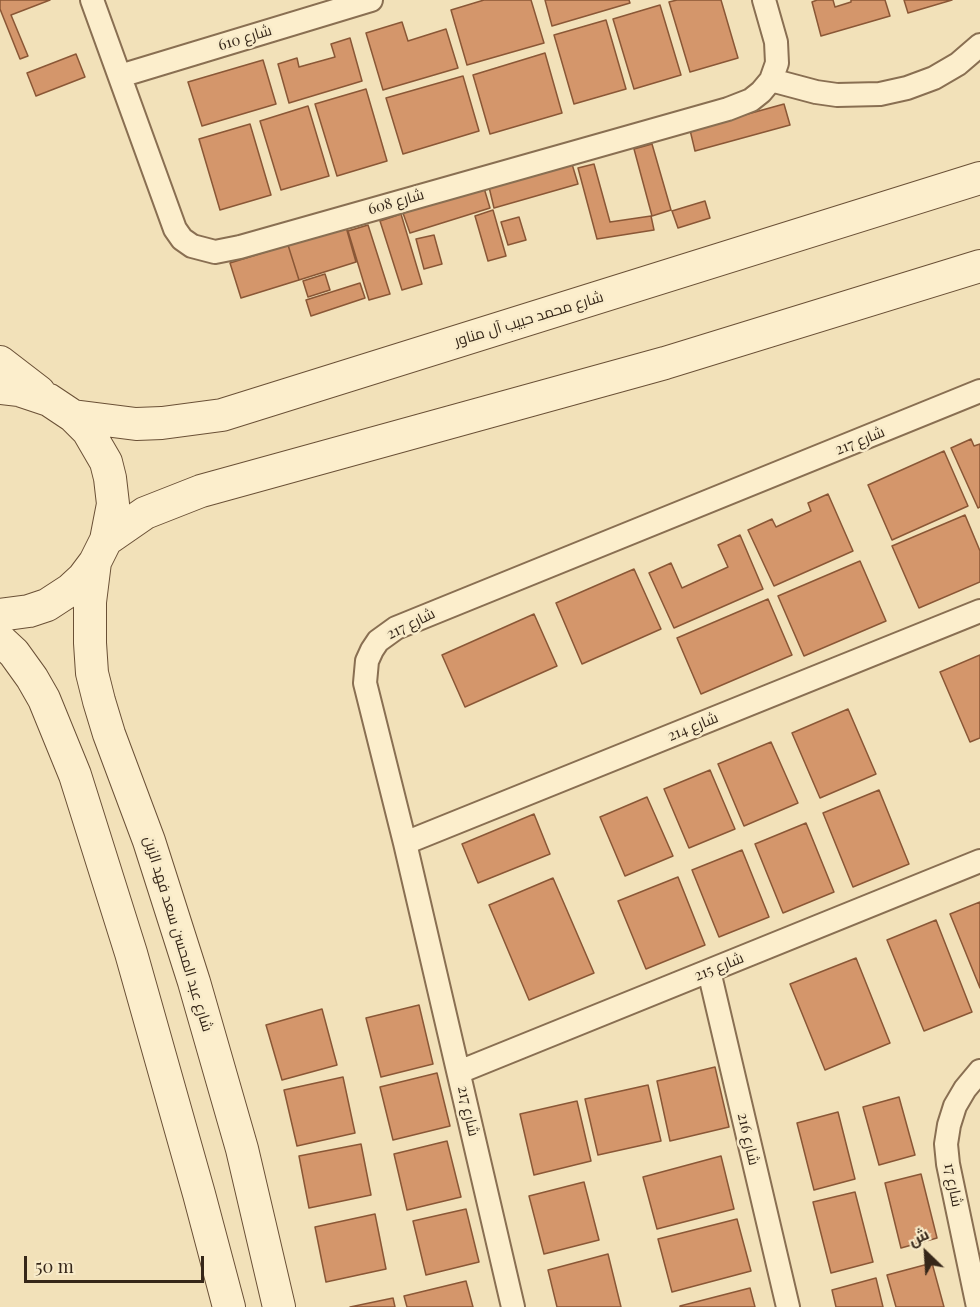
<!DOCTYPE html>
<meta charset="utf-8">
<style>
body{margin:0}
#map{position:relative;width:980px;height:1307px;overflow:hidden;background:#f2e1b9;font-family:"Playfair Display",Cairo,serif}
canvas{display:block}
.north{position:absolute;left:896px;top:1223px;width:60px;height:60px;-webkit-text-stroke:4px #f8ebc9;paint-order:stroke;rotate:335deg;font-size:16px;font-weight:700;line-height:24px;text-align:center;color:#362719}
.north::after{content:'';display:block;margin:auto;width:21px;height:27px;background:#362719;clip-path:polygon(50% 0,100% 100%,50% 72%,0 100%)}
.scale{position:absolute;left:24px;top:1256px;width:180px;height:27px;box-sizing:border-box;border:3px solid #362719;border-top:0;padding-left:8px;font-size:18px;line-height:21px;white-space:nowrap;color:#362719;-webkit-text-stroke:4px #f8ebc9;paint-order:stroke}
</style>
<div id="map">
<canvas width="980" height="1307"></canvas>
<div class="north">ش</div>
<div class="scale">50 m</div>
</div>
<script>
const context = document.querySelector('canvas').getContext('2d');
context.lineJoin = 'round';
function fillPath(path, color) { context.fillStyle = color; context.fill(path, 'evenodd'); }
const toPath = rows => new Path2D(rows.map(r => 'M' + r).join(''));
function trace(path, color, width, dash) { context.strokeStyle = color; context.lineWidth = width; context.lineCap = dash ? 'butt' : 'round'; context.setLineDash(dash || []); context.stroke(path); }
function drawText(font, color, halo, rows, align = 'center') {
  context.font = font + ' "Playfair Display",Cairo,serif'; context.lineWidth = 5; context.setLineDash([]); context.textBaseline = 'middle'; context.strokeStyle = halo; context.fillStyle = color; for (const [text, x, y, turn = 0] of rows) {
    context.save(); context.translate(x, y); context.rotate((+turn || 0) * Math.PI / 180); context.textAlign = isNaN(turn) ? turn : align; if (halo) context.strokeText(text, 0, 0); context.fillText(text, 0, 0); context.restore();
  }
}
const building = toPath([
 [0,0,50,0,11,15,28,56,20,59,0,9,0,0],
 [484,0,531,0,544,43,467,65,451,10,484,0],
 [545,0,629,0,630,3,552,26,545,0],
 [677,0,721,0,738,58,690,72,669,2,677,0],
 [817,0,833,0,835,7,851,2,851,0,885,0,890,16,821,36,812,2,817,0],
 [904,0,952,0,908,13,904,0],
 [660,5,681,75,634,89,613,19,660,5],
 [606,20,626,89,574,104,554,35,606,20],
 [402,22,408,41,446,29,458,68,383,90,366,33,402,22],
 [350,38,362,81,289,103,278,64,297,58,299,67,335,57,331,44,350,38],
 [545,53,562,113,490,134,473,75,545,53],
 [76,54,85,77,36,96,27,73,76,54],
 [263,60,276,104,202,126,188,82,263,60],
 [463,76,479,131,403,154,386,98,463,76],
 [366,89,387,161,337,176,315,104,366,89],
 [784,104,790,125,695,151,690,130,784,104],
 [308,106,329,176,281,190,260,121,308,106],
 [250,124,271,195,220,210,199,139,250,124],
 [652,144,671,210,652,216,634,149,652,144],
 [572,164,578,184,494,208,489,187,572,164],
 [594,164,610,222,651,216,654,230,597,239,578,168,594,164],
 [484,188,490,208,410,233,403,213,484,188],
 [705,201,710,218,678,228,672,211,705,201],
 [493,210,506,256,488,261,475,216,493,210],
 [401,214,422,284,402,290,380,221,401,214],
 [519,217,526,240,508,245,501,222,519,217],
 [368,225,390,294,369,300,348,231,368,225],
 [346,227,356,262,299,280,288,245,346,227],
 [434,235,442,264,424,269,416,239,434,235],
 [288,245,299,280,241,298,230,263,288,245],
 [325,274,330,290,308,297,303,281,325,274],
 [360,283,365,298,311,316,306,300,360,283],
 [971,439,974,446,980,444,980,507,978,508,951,448,971,439],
 [944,451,968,506,892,540,868,485,944,451],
 [828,494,853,551,774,586,748,530,772,519,776,527,811,511,808,503,828,494],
 [965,515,980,551,980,582,919,608,892,546,965,515],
 [740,535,763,589,674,628,649,573,671,563,682,588,728,567,718,545,740,535],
 [860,561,886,621,804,656,778,596,860,561],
 [634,569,661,629,582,664,556,603,634,569],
 [768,599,792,655,701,694,677,638,768,599],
 [534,614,557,666,465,707,442,655,534,614],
 [980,655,980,738,970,742,940,672,980,655],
 [848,709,876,774,820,798,792,733,848,709],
 [771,742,798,803,744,826,718,764,771,742],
 [710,770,735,829,689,848,664,789,710,770],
 [879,790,909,864,853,887,823,813,879,790],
 [647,797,673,856,625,876,600,817,647,797],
 [534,814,550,854,478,883,462,844,534,814],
 [806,823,834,892,783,913,755,844,806,823],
 [742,850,769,917,719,937,692,870,742,850],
 [678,877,705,945,646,969,618,901,678,877],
 [553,878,594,973,529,1000,489,905,553,878],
 [980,902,980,988,950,914,980,902],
 [936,920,972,1012,924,1031,887,940,936,920],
 [856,958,890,1043,825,1070,790,984,856,958],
 [419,1005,433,1064,381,1077,366,1018,419,1005],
 [322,1009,337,1065,282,1080,266,1025,322,1009],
 [715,1067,729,1127,670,1141,657,1081,715,1067],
 [437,1073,450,1126,393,1140,380,1087,437,1073],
 [343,1077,355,1133,297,1146,284,1090,343,1077],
 [648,1085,661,1141,598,1155,585,1099,648,1085],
 [899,1097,915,1155,879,1165,863,1107,899,1097],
 [577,1101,591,1161,534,1175,520,1114,577,1101],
 [838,1112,855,1179,814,1190,797,1123,838,1112],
 [447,1141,461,1197,407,1210,394,1154,447,1141],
 [361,1144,371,1195,309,1208,299,1156,361,1144],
 [721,1156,734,1209,657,1229,643,1177,721,1156],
 [921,1174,937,1238,901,1248,885,1183,921,1174],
 [584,1182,599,1240,544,1254,529,1196,584,1182],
 [855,1192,873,1262,831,1273,813,1202,855,1192],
 [466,1209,479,1262,426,1275,413,1221,466,1209],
 [375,1214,386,1269,326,1282,315,1227,375,1214],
 [737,1219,751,1271,672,1292,658,1239,737,1219],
 [608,1254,621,1307,557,1307,548,1270,608,1254],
 [932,1263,944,1307,896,1307,887,1275,932,1263],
 [876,1278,883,1307,836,1307,832,1290,876,1278],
 [466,1281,473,1307,407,1307,404,1296,466,1281],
 [750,1288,755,1307,680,1307,680,1306,750,1288],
 [393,1298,395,1307,350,1307,393,1298]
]);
const street = toPath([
 [92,0,175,229,182,239,192,246,215,252,240,247,728,109,751,100,761,92,771,80,777,63,776,42,764,0],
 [120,76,371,0],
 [771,80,816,92,837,95,880,94,907,88,934,78,958,64,980,45],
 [405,843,980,611],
 [709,971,788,1307],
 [459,1072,980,861],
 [513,1307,405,843,365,683,367,661,372,650,378,641,396,628,980,391],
 [978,1307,948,1164,946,1144,949,1125,955,1106,965,1089,980,1071]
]);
const secondary = toPath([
 [0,362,39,392],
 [0,388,19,390,49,400,73,416,88,431,106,462,110,478,113,504,106,540,95,562,83,578,70,590,47,605,29,611,0,615],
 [73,416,136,424,162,423,222,415,980,178],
 [106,540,145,513,201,491,665,363,980,266],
 [95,562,90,602,90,643,92,673,99,701,109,734,149,841,194,982,242,1149,279,1307],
 [0,640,14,653,32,678,44,699,75,775,131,953,199,1194,229,1307]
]);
const streetNames = [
 ["شارع 610",245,38,-17],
 ["شارع 608",396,202,-16],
 ["شارع محمد حبيب آل مناور",529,319,-17],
 ["شارع 217",860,441,-22],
 ["شارع 217",411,624,-26],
 ["شارع 214",693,727,-22],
 ["شارع عبد المحسن سعد فهد الزبن",178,934,73],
 ["شارع 215",719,967,-22],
 ["شارع 217",468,1111,77],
 ["شارع 216",748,1139,77],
 ["شارع 17",953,1185,79]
];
fillPath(building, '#d4966b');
trace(building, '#8a5736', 1.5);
trace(street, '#896f52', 26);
trace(secondary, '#6a5036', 34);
trace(street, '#fceecc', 22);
trace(secondary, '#fceecc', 32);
drawText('15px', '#362719', '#f8ebc9', streetNames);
</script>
